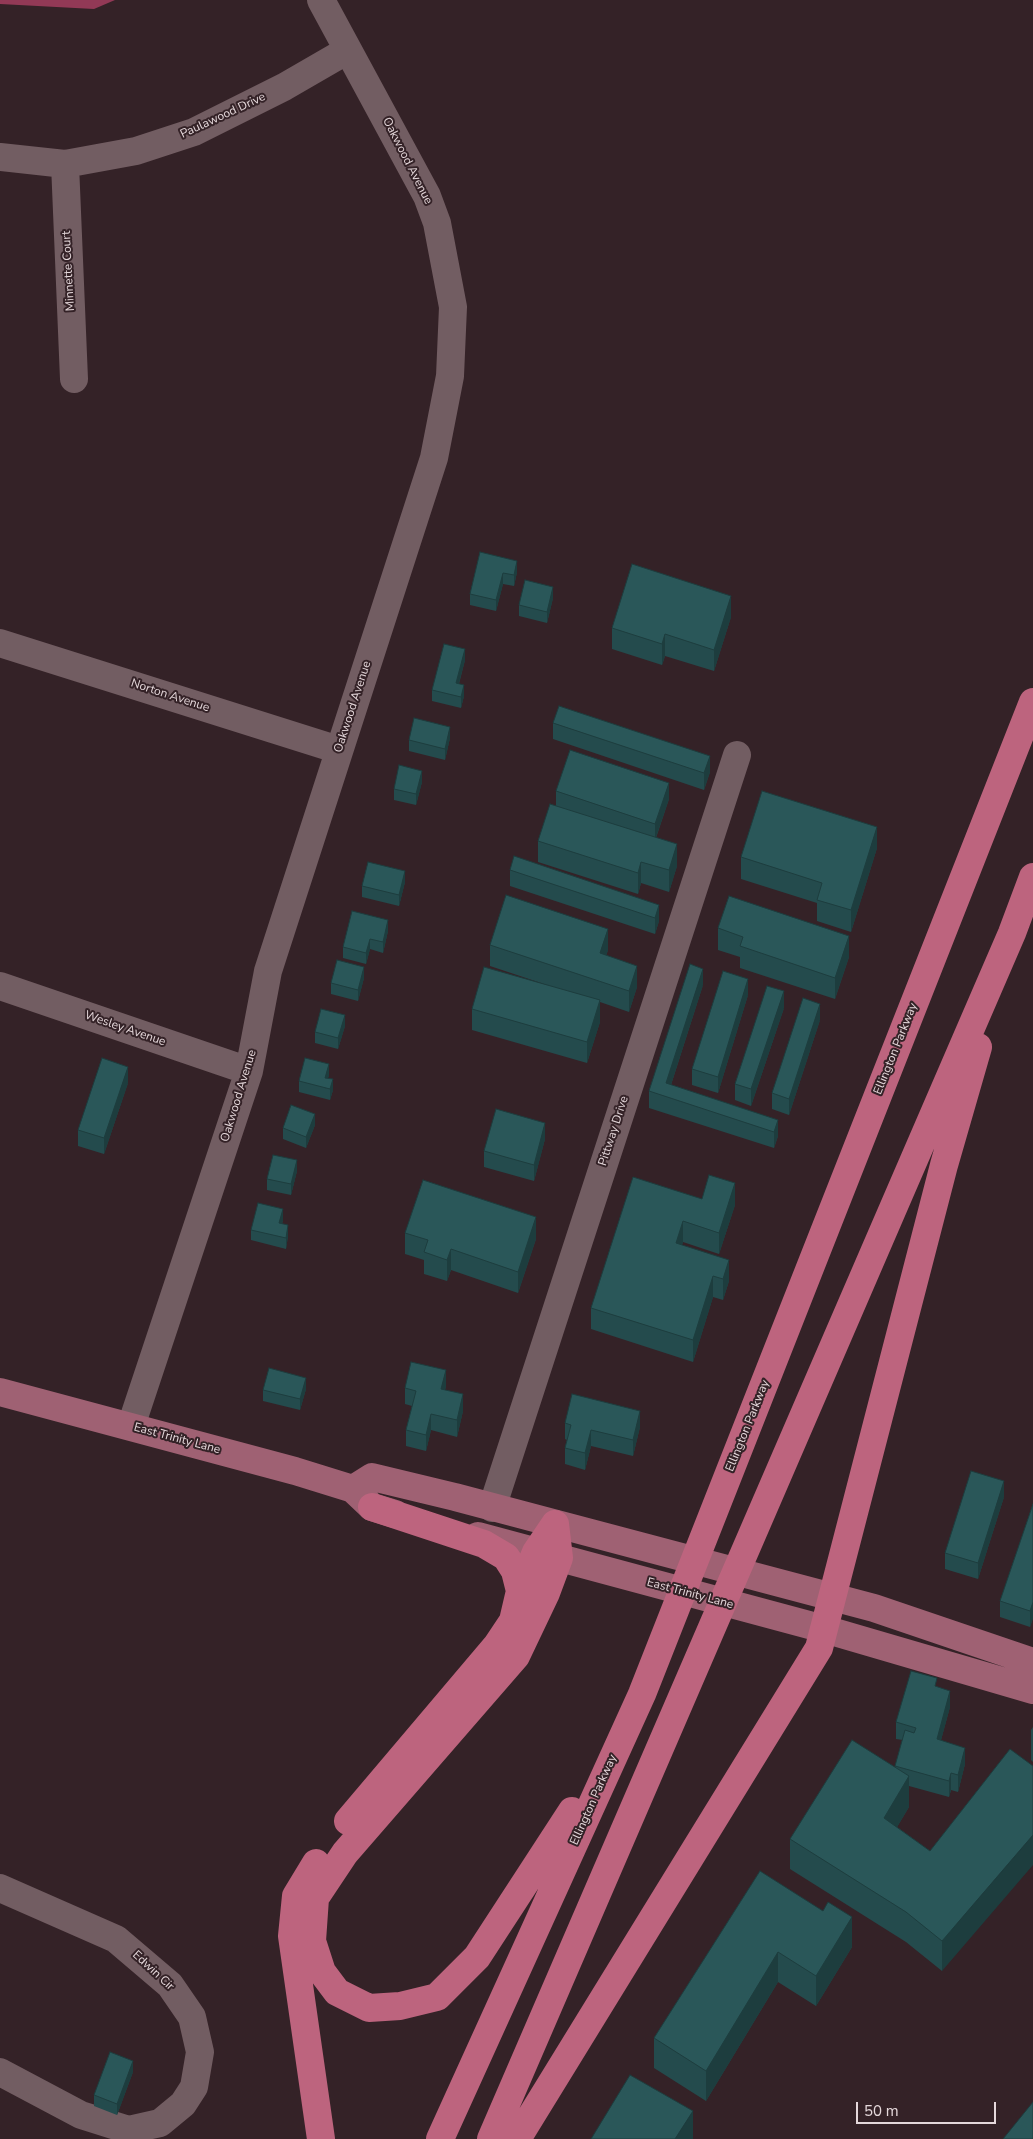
<!DOCTYPE html>
<style>
body{margin:0}
#map{position:relative;width:1033px;height:2139px;overflow:hidden;background:#342227;font-family:"Nunito Sans",sans-serif}
canvas{display:block}
.scale{position:absolute;left:856px;top:2102px;width:140px;height:22px;box-sizing:border-box;border:2px solid #e5d8db;border-top:0;padding-left:6px;font-size:15px;line-height:18px;white-space:nowrap;color:#e5d8db;-webkit-text-stroke:4px #342227;paint-order:stroke}
</style>
<div id="map">
<canvas width="1033" height="2139"></canvas>
<div class="scale">50 m</div>
</div>
<script>
const context = document.querySelector('canvas').getContext('2d');
context.lineJoin = 'round';
function fillPath(path, color) { context.fillStyle = color; context.fill(path, 'evenodd'); }
const toPath = rows => new Path2D(rows.map(r => 'M' + r).join(''));
function trace(path, color, width, dash) { context.strokeStyle = color; context.lineWidth = width; context.lineCap = dash ? 'butt' : 'round'; context.setLineDash(dash || []); context.stroke(path); }
function drawText(font, color, halo, rows, align = 'center') {
  context.font = font + ' "Nunito Sans",sans-serif'; context.lineWidth = 4; context.setLineDash([]); context.textBaseline = 'middle'; context.strokeStyle = halo; context.fillStyle = color; for (const [text, x, y, turn = 0] of rows) {
    context.save(); context.translate(x, y); context.rotate((+turn || 0) * Math.PI / 180); context.textAlign = isNaN(turn) ? turn : align; if (halo) context.strokeText(text, 0, 0); context.fillText(text, 0, 0); context.restore();
  }
}
const forest = toPath([
 [0,0,115,0,94,9,0,4]
]);
const minor = toPath([
 [0,157,65,164,136,151,194,132,284,87,348,50],
 [65,164,74,379],
 [0,643,339,750],
 [0,986,249,1071],
 [131,1426,249,1071,268,971,434,458,450,376,453,307,437,223,427,196,321,0],
 [492,1508,737,755],
 [0,1888,116,1939,170,1985,192,2017,200,2052,194,2087,183,2104,160,2123,129,2130,81,2115,0,2072]
]);
const major = toPath([
 [0,1392,295,1471,353,1489,372,1507,395,1514],
 [353,1489,372,1477,455,1497,874,1608,1033,1662],
 [478,1536,824,1629,1033,1690]
]);
const highway = toPath([
 [555,1524,559,1558,546,1593,516,1656,345,1853,315,1898,312,1941,322,1972,337,1992,369,2008,400,2006,437,1997,477,1957,572,1811],
 [520,1591,536,1552,555,1524],
 [348,1821,497,1645,513,1621,520,1591,515,1571,506,1557,484,1544,372,1507],
 [316,1863,296,1896,292,1936,321,2139],
 [440,2139,642,1694,1033,702],
 [491,2139,1012,933,1033,877],
 [517,2139,819,1648,944,1165,978,1047]
]);
const wall = toPath([
 [480,552,517,572,514,586,503,584,496,611,470,605,470,594],
 [553,598,547,623,519,616,519,605],
 [731,617,714,671,665,656,662,665,612,649,612,628],
 [465,660,459,684,464,696,461,708,432,701,432,690],
 [553,723,710,772,704,790,553,739],
 [450,738,445,760,409,751,409,740],
 [422,782,416,805,394,800,394,789],
 [556,791,669,799,656,838,677,866,669,892,641,883,638,894,538,862,538,841,556,806],
 [877,848,851,932,817,921,817,903,741,879,741,857],
 [510,870,659,905,659,921,655,934,510,886],
 [405,882,399,906,362,897,362,886],
 [718,928,849,957,835,999,740,968,740,957,718,950],
 [388,931,383,953,370,949,366,964,343,958,343,947],
 [490,945,608,950,606,956,637,987,629,1012,600,1002,600,1022,587,1063,472,1030,472,1009,547,985,490,966],
 [364,978,358,1001,331,994,331,983],
 [703,985,671,1085,778,1120,778,1136,774,1148,649,1108,649,1091],
 [748,995,718,1093,692,1085,692,1069],
 [784,1008,751,1106,735,1100,735,1084],
 [820,1020,789,1115,772,1109,772,1093],
 [345,1026,338,1049,315,1043,315,1032],
 [329,1075,328,1078,333,1090,330,1100,299,1092,299,1081],
 [128,1083,104,1154,78,1146,78,1130],
 [315,1125,306,1148,283,1139,283,1128],
 [545,1139,534,1181,484,1167,484,1151],
 [297,1171,291,1195,267,1190,267,1179],
 [702,1199,735,1205,719,1254,683,1242,682,1245,729,1281,723,1300,713,1297,693,1362,591,1329,591,1308],
 [283,1220,282,1224,288,1236,286,1249,251,1240,251,1230],
 [405,1233,536,1239,518,1293,451,1270,447,1281,424,1274,424,1260,405,1254],
 [446,1386,445,1390,463,1411,457,1437,431,1430,426,1451,406,1446,406,1430,412,1406,405,1404,405,1388],
 [306,1389,300,1410,263,1401,263,1390],
 [565,1423,640,1427,633,1456,591,1446,585,1470,565,1464,565,1448,567,1440,565,1439],
 [1004,1497,978,1579,945,1569,945,1553],
 [1033,1504,1033,1618,1030,1627,1000,1617,1000,1601],
 [937,1687,950,1707,941,1740,965,1764,958,1792,951,1790,949,1797,909,1786,909,1807,897,1827,930,1851,1010,1749,942,1971,906,1942,790,1869,790,1839,895,1767,903,1740,896,1739,896,1722],
 [1033,1727,1033,1762,1031,1760,1031,1730],
 [760,1871,852,1947,816,2006,778,1982,706,2101,654,2068,654,2038],
 [133,2072,117,2115,94,2106,94,2095]
]);
const shadedWall = toPath([
 [517,561,517,572,514,586,514,575],
 [503,573,503,584,496,611,496,600],
 [553,587,553,598,547,623,547,612],
 [731,596,731,617,714,671,714,650],
 [665,634,665,656,662,665,662,644],
 [465,649,465,660,456,694,456,683],
 [464,685,464,696,461,708,461,697],
 [450,727,450,738,445,760,445,749],
 [710,756,710,772,704,790,704,773],
 [422,771,422,782,416,805,416,794],
 [669,783,669,799,655,840,655,824],
 [877,827,877,848,851,932,851,910],
 [677,844,677,866,669,892,669,870],
 [641,862,641,883,638,894,638,873],
 [405,871,405,882,399,906,399,895],
 [659,905,659,921,655,934,655,918],
 [388,920,388,931,383,953,383,942],
 [608,929,608,950,600,975,600,953],
 [849,936,849,957,835,999,835,978],
 [370,939,370,949,366,964,366,953],
 [637,966,637,987,629,1012,629,991],
 [364,967,364,978,358,1001,358,990],
 [703,969,703,985,667,1097,666,1083],
 [748,979,748,995,718,1093,718,1077],
 [784,991,784,1008,751,1106,751,1089],
 [600,1000,600,1022,587,1063,587,1042],
 [820,1004,820,1020,789,1115,789,1099],
 [345,1015,345,1026,338,1049,338,1038],
 [329,1064,329,1075,325,1089,325,1078],
 [128,1067,128,1083,104,1154,104,1138],
 [333,1079,333,1090,330,1100,330,1089],
 [315,1114,315,1125,306,1148,306,1137],
 [778,1120,778,1136,774,1148,774,1132],
 [545,1123,545,1139,534,1181,534,1165],
 [297,1160,297,1171,291,1195,291,1184],
 [735,1183,735,1205,719,1254,719,1233],
 [283,1209,283,1220,279,1234,279,1223],
 [536,1217,536,1239,518,1293,518,1272],
 [683,1221,683,1242,676,1264,676,1243],
 [288,1225,288,1236,286,1249,286,1238],
 [451,1249,451,1270,447,1281,447,1260],
 [729,1260,729,1281,723,1300,723,1279],
 [713,1276,713,1297,693,1362,693,1340],
 [446,1370,446,1386,441,1405,441,1389],
 [306,1378,306,1389,300,1410,300,1399],
 [463,1394,463,1411,457,1437,457,1420],
 [640,1411,640,1427,633,1456,633,1440],
 [431,1414,431,1430,426,1451,426,1435],
 [591,1430,591,1446,585,1470,585,1453],
 [1004,1481,1004,1497,978,1579,978,1563],
 [1033,1602,1033,1618,1030,1627,1030,1611],
 [950,1691,950,1707,937,1755,937,1739],
 [965,1748,965,1764,958,1792,958,1775],
 [951,1773,951,1790,949,1797,949,1781],
 [909,1776,909,1807,884,1849,884,1818],
 [1033,1835,1033,1865,942,1971,942,1941],
 [852,1917,852,1947,816,2006,816,1976],
 [778,1952,778,1982,706,2101,706,2071],
 [133,2061,133,2072,117,2115,117,2104],
 [693,2111,693,2139,675,2139]
]);
const building = toPath([
 [480,552,517,561,514,575,503,573,496,600,470,594,480,552],
 [632,564,731,596,714,650,665,634,662,644,612,628,632,564],
 [525,580,553,587,547,612,519,605,525,580],
 [444,644,465,649,456,683,464,685,461,697,432,690,444,644],
 [559,706,710,756,704,773,553,723,559,706],
 [414,718,450,727,445,749,409,740,414,718],
 [570,750,669,783,655,824,556,791,570,750],
 [399,765,422,771,416,794,394,789,399,765],
 [762,791,877,827,851,910,817,900,822,883,741,857,762,791],
 [550,804,677,844,669,870,641,862,638,873,538,841,550,804],
 [514,856,659,905,655,918,510,870,514,856],
 [368,862,405,871,399,895,362,886,368,862],
 [506,895,608,929,600,953,637,966,629,991,490,945,506,895],
 [729,896,849,936,835,978,740,946,743,937,718,928,729,896],
 [352,911,388,920,383,942,370,939,366,953,343,947,352,911],
 [337,960,364,967,358,990,331,983,337,960],
 [690,964,703,969,666,1083,778,1120,774,1132,649,1091,690,964],
 [484,967,600,1000,587,1042,472,1009,484,967],
 [723,971,748,979,718,1077,692,1069,723,971],
 [767,986,784,991,751,1089,735,1084,767,986],
 [803,998,820,1004,789,1099,772,1093,803,998],
 [321,1009,345,1015,338,1038,315,1032,321,1009],
 [102,1058,128,1067,104,1138,78,1130,102,1058],
 [305,1058,329,1064,325,1078,333,1079,330,1089,299,1081,305,1058],
 [291,1105,315,1114,306,1137,283,1128,291,1105],
 [496,1109,545,1123,534,1165,484,1151,496,1109],
 [273,1155,297,1160,291,1184,267,1179,273,1155],
 [709,1175,735,1183,719,1233,683,1221,676,1243,729,1260,723,1279,713,1276,693,1340,591,1308,633,1177,702,1199,709,1175],
 [423,1180,536,1217,518,1272,451,1249,447,1260,424,1252,428,1240,405,1233,423,1180],
 [258,1203,283,1209,279,1223,288,1225,286,1238,251,1230,258,1203],
 [411,1362,446,1370,441,1389,463,1394,457,1420,431,1414,426,1435,406,1430,416,1391,405,1388,411,1362],
 [269,1368,306,1378,300,1399,263,1390,269,1368],
 [572,1394,640,1411,633,1440,591,1430,585,1453,565,1448,571,1425,565,1423,572,1394],
 [971,1471,1004,1481,978,1563,945,1553,971,1471],
 [1033,1504,1033,1602,1030,1611,1000,1601,1033,1504],
 [911,1671,937,1678,935,1686,950,1691,937,1739,965,1748,958,1775,951,1773,949,1781,895,1766,905,1730,914,1733,916,1728,896,1722,911,1671],
 [852,1740,909,1776,884,1818,930,1851,1010,1749,1033,1766,1033,1835,942,1941,906,1912,790,1839,852,1740],
 [760,1871,823,1911,828,1902,852,1917,816,1976,778,1952,706,2071,654,2038,760,1871],
 [110,2052,133,2061,117,2104,94,2095,110,2052],
 [630,2075,693,2111,675,2139,591,2139,630,2075],
 [1033,2102,1033,2139,1003,2139,1033,2102]
]);
const streetNames = [
 ["Paulawood Drive",223,116,-25],
 ["Oakwood Avenue",407,161,63],
 ["Minnette Court",69,271,-93],
 ["Norton Avenue",170,696,18],
 ["Oakwood Avenue",353,707,-72],
 ["Wesley Avenue",125,1029,19],
 ["Ellington Parkway",896,1049,-68],
 ["Oakwood Avenue",239,1096,-73],
 ["Pittway Drive",614,1131,-72],
 ["Ellington Parkway",748,1426,-68],
 ["East Trinity Lane",177,1439,15],
 ["East Trinity Lane",690,1594,15],
 ["Ellington Parkway",594,1800,-66],
 ["Edwin Cir",153,1971,43]
];
fillPath(forest, '#923956');
trace(minor, '#725d62', 28);
trace(major, '#9f6173', 28);
trace(highway, '#bd647e', 28);
fillPath(wall, '#244b4d');
fillPath(shadedWall, '#1d3d3e');
fillPath(building, '#2a5759');
trace(building, '#1d3d3e', 1);
drawText('12px', '#e5d8db', '#342227', streetNames);
</script>
